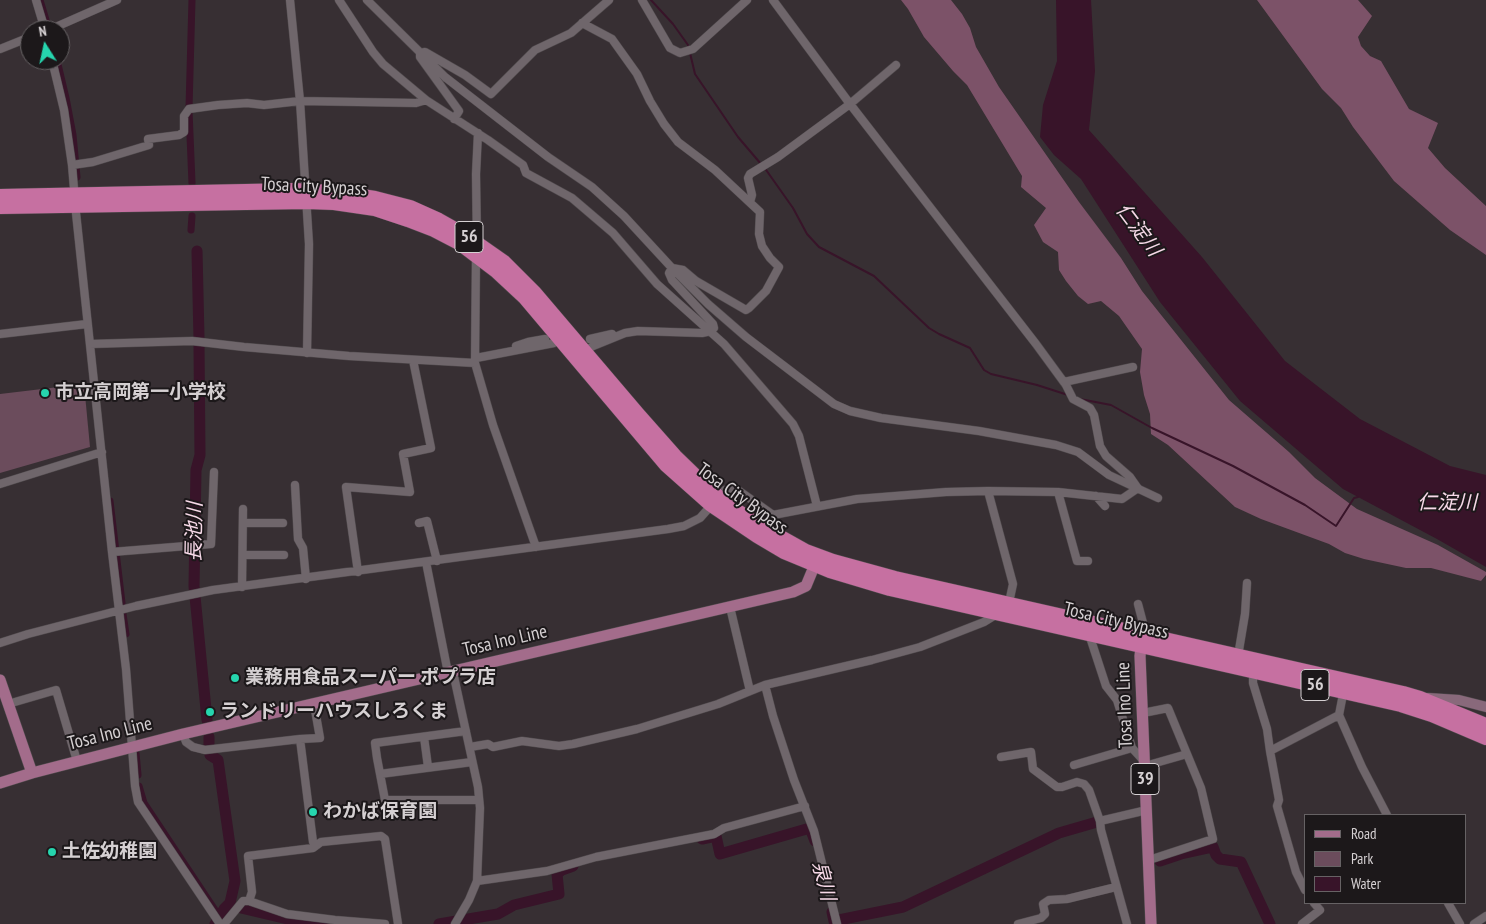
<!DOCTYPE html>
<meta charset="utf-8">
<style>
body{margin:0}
#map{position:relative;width:1486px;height:924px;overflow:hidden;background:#372f33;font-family:"PT Sans Narrow",sans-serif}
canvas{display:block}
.legend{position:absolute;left:1304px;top:814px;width:162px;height:90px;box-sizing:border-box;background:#1c181a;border:1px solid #666264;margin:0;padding:6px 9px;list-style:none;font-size:15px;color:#d5d0d2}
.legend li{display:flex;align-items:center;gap:10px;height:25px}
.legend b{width:25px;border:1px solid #666264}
.north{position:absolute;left:20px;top:20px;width:50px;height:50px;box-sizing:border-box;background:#1c181a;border:1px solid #666264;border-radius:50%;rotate:350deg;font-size:14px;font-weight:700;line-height:20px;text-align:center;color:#d5d0d2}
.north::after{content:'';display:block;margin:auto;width:18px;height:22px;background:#26d5ae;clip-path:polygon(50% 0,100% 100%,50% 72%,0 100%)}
</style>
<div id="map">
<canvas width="1486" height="924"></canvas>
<ul class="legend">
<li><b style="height:6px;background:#a36c8b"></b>Road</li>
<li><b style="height:14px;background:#6b4c5c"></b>Park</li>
<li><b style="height:14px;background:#381429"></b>Water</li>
</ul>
<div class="north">N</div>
</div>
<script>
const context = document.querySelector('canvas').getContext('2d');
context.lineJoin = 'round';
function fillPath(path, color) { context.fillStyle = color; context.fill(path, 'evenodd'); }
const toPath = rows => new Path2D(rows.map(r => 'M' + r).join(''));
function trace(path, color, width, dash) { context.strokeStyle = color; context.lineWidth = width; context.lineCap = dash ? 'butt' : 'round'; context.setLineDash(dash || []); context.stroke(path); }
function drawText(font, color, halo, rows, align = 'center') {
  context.font = font + ' "PT Sans Narrow","Noto Sans JP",sans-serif'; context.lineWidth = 4; context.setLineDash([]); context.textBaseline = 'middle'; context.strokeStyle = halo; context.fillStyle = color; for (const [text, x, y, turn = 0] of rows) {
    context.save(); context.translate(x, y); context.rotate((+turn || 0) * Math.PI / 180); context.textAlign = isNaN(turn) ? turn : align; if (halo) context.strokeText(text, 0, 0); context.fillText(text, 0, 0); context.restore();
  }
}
const green = toPath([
 [84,384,90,447,0,473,0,394]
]);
const forest = toPath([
 [901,0,951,0,962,14,970,28,976,47,999,87,1079,202,1121,258,1142,291,1229,400,1289,452,1315,478,1357,509,1438,545,1486,572,1486,575,1481,581,1431,568,1406,568,1364,559,1345,553,1329,544,1261,519,1235,507,1168,445,1151,434,1150,414,1144,395,1140,372,1142,349,1119,316,1101,301,1088,304,1078,296,1066,281,1059,270,1058,252,1043,242,1034,225,1046,208,1021,187,1022,176,967,85,953,71,924,37,908,9],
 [1257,0,1358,0,1372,16,1358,37,1361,46,1370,56,1381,61,1409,109,1438,123,1428,148,1445,168,1486,206,1486,255,1450,230,1394,181,1353,127,1341,108,1322,89]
]);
const water = toPath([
 [1056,0,1091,0,1095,71,1089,130,1202,257,1285,361,1360,419,1450,466,1486,475,1486,567,1437,539,1343,489,1240,401,1160,302,1081,179,1054,155,1040,137,1043,105,1057,61]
]);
const stream = toPath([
 [651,0,673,24,688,45,689,49],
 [690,53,695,74,738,137,761,164],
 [764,167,793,208,807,234,819,247,874,276,929,328,939,334,970,348,984,370,991,374,1037,385,1068,395],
 [1080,399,1111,405,1152,428,1233,466,1305,505,1336,526,1354,498,1358,497]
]);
const canal = toPath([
 [40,0,49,30],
 [57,60,66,98,73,135,77,177],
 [189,108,192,0],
 [189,111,192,183],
 [191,230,192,216],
 [110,501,122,603],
 [123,614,126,634],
 [136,753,138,775],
 [139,786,144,803,221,919]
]);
const river = toPath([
 [197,251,199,338],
 [199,345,200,455,196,470,194,586,207,720],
 [209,737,209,745],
 [210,755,218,760,235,881,230,903,224,909,215,924],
 [702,839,716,836,720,854,810,828,815,841],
 [1160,861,1181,854,1213,847,1216,855,1220,859,1241,862,1270,924],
 [241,908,288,919,325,924],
 [832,912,834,921,903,907,1059,833,1097,822],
 [439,924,498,914,514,905,559,894,557,874,562,870,573,866]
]);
const street = toPath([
 [36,0,45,30],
 [290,0,300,101,309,244,307,353],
 [339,0,373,52,383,64,426,100,488,140,523,165,526,173,572,198,613,233,657,284,724,344,793,424,799,436,817,506],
 [367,0,445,77,548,157,592,187,624,216,672,268,708,304,746,337,834,404,850,411,881,418,979,431,1056,445,1078,452,1109,475,1158,498],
 [642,0,670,48,680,53,693,49,747,0],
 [773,0,850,104,1036,344,1066,385,1073,399,1090,408,1094,415,1100,446,1106,456,1130,477,1137,487],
 [582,23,612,39,637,74,650,101,664,124,678,142,715,170,760,212,759,234,762,246,770,258,779,267,766,291,749,308,746,310,696,281,683,270,672,268,669,273,672,280,713,324,714,328,711,331,702,333,638,331,625,333,593,346,585,351],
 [49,30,117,0],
 [0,49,30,37],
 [52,60,64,110,72,165,76,213,112,552,126,669,135,786,138,802,220,924],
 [454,119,459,111,420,57,420,53,425,52,465,75,491,94,535,50,571,33,609,0],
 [72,165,93,162,149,145,148,139,179,135,184,132,184,116,189,109,218,105,247,103,264,105,300,101,416,103,426,100],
 [750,202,752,195,748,178,750,174,778,157,850,104,896,65],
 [477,244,476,174,478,133],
 [476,255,475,363,493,425,536,547],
 [0,334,87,324],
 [590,339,612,334],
 [90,344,192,341,244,347,349,356,475,363],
 [516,346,528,342,545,339],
 [476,358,554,343,560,339],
 [1064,382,1133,367],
 [0,484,102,452],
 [295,485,298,539,303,548,306,579],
 [988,491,1013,584,1010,598,1006,606],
 [1058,492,1077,561,1088,561],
 [1096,496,1105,506],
 [243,523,283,523],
 [419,523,427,521,437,561],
 [112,552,211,544,214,472],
 [243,555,284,555],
 [426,562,448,673],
 [358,572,346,487,410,492,403,454,431,448,413,360],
 [242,587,243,509],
 [1138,604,1143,623,1143,635],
 [730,607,750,691],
 [1089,634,1106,686,1117,700,1132,748,1144,761],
 [0,643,28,634,136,606,213,590,668,529,684,526,700,518,725,490,735,488,773,515,857,499,946,492,988,491,1058,492,1122,499,1138,488],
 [1238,656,1245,614,1247,583],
 [1253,669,1253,683,1267,729,1270,751,1339,715],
 [453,672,478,787,480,808,477,881,469,900,455,924],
 [765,685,773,716,794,780,814,831,837,924],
 [1344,689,1339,715,1362,767,1387,815],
 [8,704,56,690,77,761],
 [1143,713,1168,708,1201,788,1213,839,1149,860],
 [466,731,375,743,377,758,385,800,479,800],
 [183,734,186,742,193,747,205,750,300,739,313,842,317,845],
 [424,737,428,767],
 [300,739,320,738,314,704],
 [470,747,488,744,493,747,522,741,559,746,573,744,637,729,718,704,765,685,872,660,920,647,984,622,997,614],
 [1270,751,1279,800,1277,806,1296,872,1305,890],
 [1001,757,1031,752,1033,769,1057,787,1062,787,1077,782,1084,784,1089,790,1100,821,1101,830,1127,924],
 [1074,765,1132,748],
 [1145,766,1187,754],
 [380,774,472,762],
 [1100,821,1147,810],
 [477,881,547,871,596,857,714,834,724,828,805,806],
 [249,901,252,892,248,856,313,848,321,842,381,836,385,839,398,924],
 [1448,903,1460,924],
 [224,924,243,901,249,901,287,914,335,920,385,924],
 [1018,924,1041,918,1045,914,1043,904,1049,900,1067,899,1116,887],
 [1302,924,1320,910,1314,903],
 [1474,924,1486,916]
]);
const secondary = toPath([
 [1428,698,1459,700,1486,707]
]);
const primary = toPath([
 [1142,639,1140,656,1151,924],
 [0,680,32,773],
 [0,783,32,773,183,734,793,592,806,586,818,557]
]);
const highway = toPath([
 [0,196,294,190,335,192,375,198,410,207,439,220,464,234,504,262,535,293,638,414,675,456,708,488,731,507,763,527,806,551,833,561,895,578,1403,693,1420,698,1486,725],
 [0,207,307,202,334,203,375,209,408,220,434,230,459,243,496,271,525,298,666,465,711,505,757,536,784,552,830,571,890,589,1401,705,1432,715,1486,738]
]);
const markers = [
 [45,393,5,"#26d5ae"],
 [235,678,5,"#26d5ae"],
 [210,712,5,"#26d5ae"],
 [313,812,5,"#26d5ae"],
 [52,852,5,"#26d5ae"]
];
const shields = [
 [469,237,28],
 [1315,685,28],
 [1145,779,28]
];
const shieldNames = [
 ["56",469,237],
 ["56",1315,685],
 ["39",1145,779]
];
const streetNames = [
 ["Tosa City Bypass",314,187,3],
 ["Tosa City Bypass",742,499,36],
 ["Tosa City Bypass",1116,621,13],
 ["Tosa Ino Line",505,641,-13],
 ["Tosa Ino Line",1125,705,-92],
 ["Tosa Ino Line",110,734,-14]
];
const poiNames = [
 ["市立高岡第一小学校",55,393],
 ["業務用食品スーパー ポプラ店",245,678],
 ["ランドリーハウスしろくま",220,712],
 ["わかば保育園",323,812],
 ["土佐幼稚園",62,852]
];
const waterNames = [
 ["仁淀川",1138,230,53],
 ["仁淀川",1447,503],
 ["長池川",195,532,-89],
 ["泉川",823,881,76]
];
fillPath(green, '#6b4c5c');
fillPath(forest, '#7c5268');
fillPath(water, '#381429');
trace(stream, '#381429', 2);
trace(canal, '#381429', 7);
trace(river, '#381429', 11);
trace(street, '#514b4e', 9);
trace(secondary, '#514b4e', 11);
trace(primary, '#514b4e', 12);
trace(highway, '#514b4e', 15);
trace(street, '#6f666b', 8);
trace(secondary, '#89697b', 10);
trace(primary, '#a36c8b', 11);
trace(highway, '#c670a1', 14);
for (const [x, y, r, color] of markers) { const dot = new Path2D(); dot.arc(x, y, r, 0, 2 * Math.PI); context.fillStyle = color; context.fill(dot); trace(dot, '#1c181a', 2); }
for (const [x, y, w] of shields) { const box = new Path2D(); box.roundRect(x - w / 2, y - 15.5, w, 31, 4); context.fillStyle = '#1c181a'; context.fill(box); trace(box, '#d5d0d2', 1); }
drawText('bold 18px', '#d5d0d2', null, shieldNames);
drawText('19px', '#d5d0d2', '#1c181a', streetNames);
drawText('bold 19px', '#d5d0d2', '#1c181a', poiNames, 'left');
drawText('italic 20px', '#f7d9e8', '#1c181a', waterNames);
</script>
